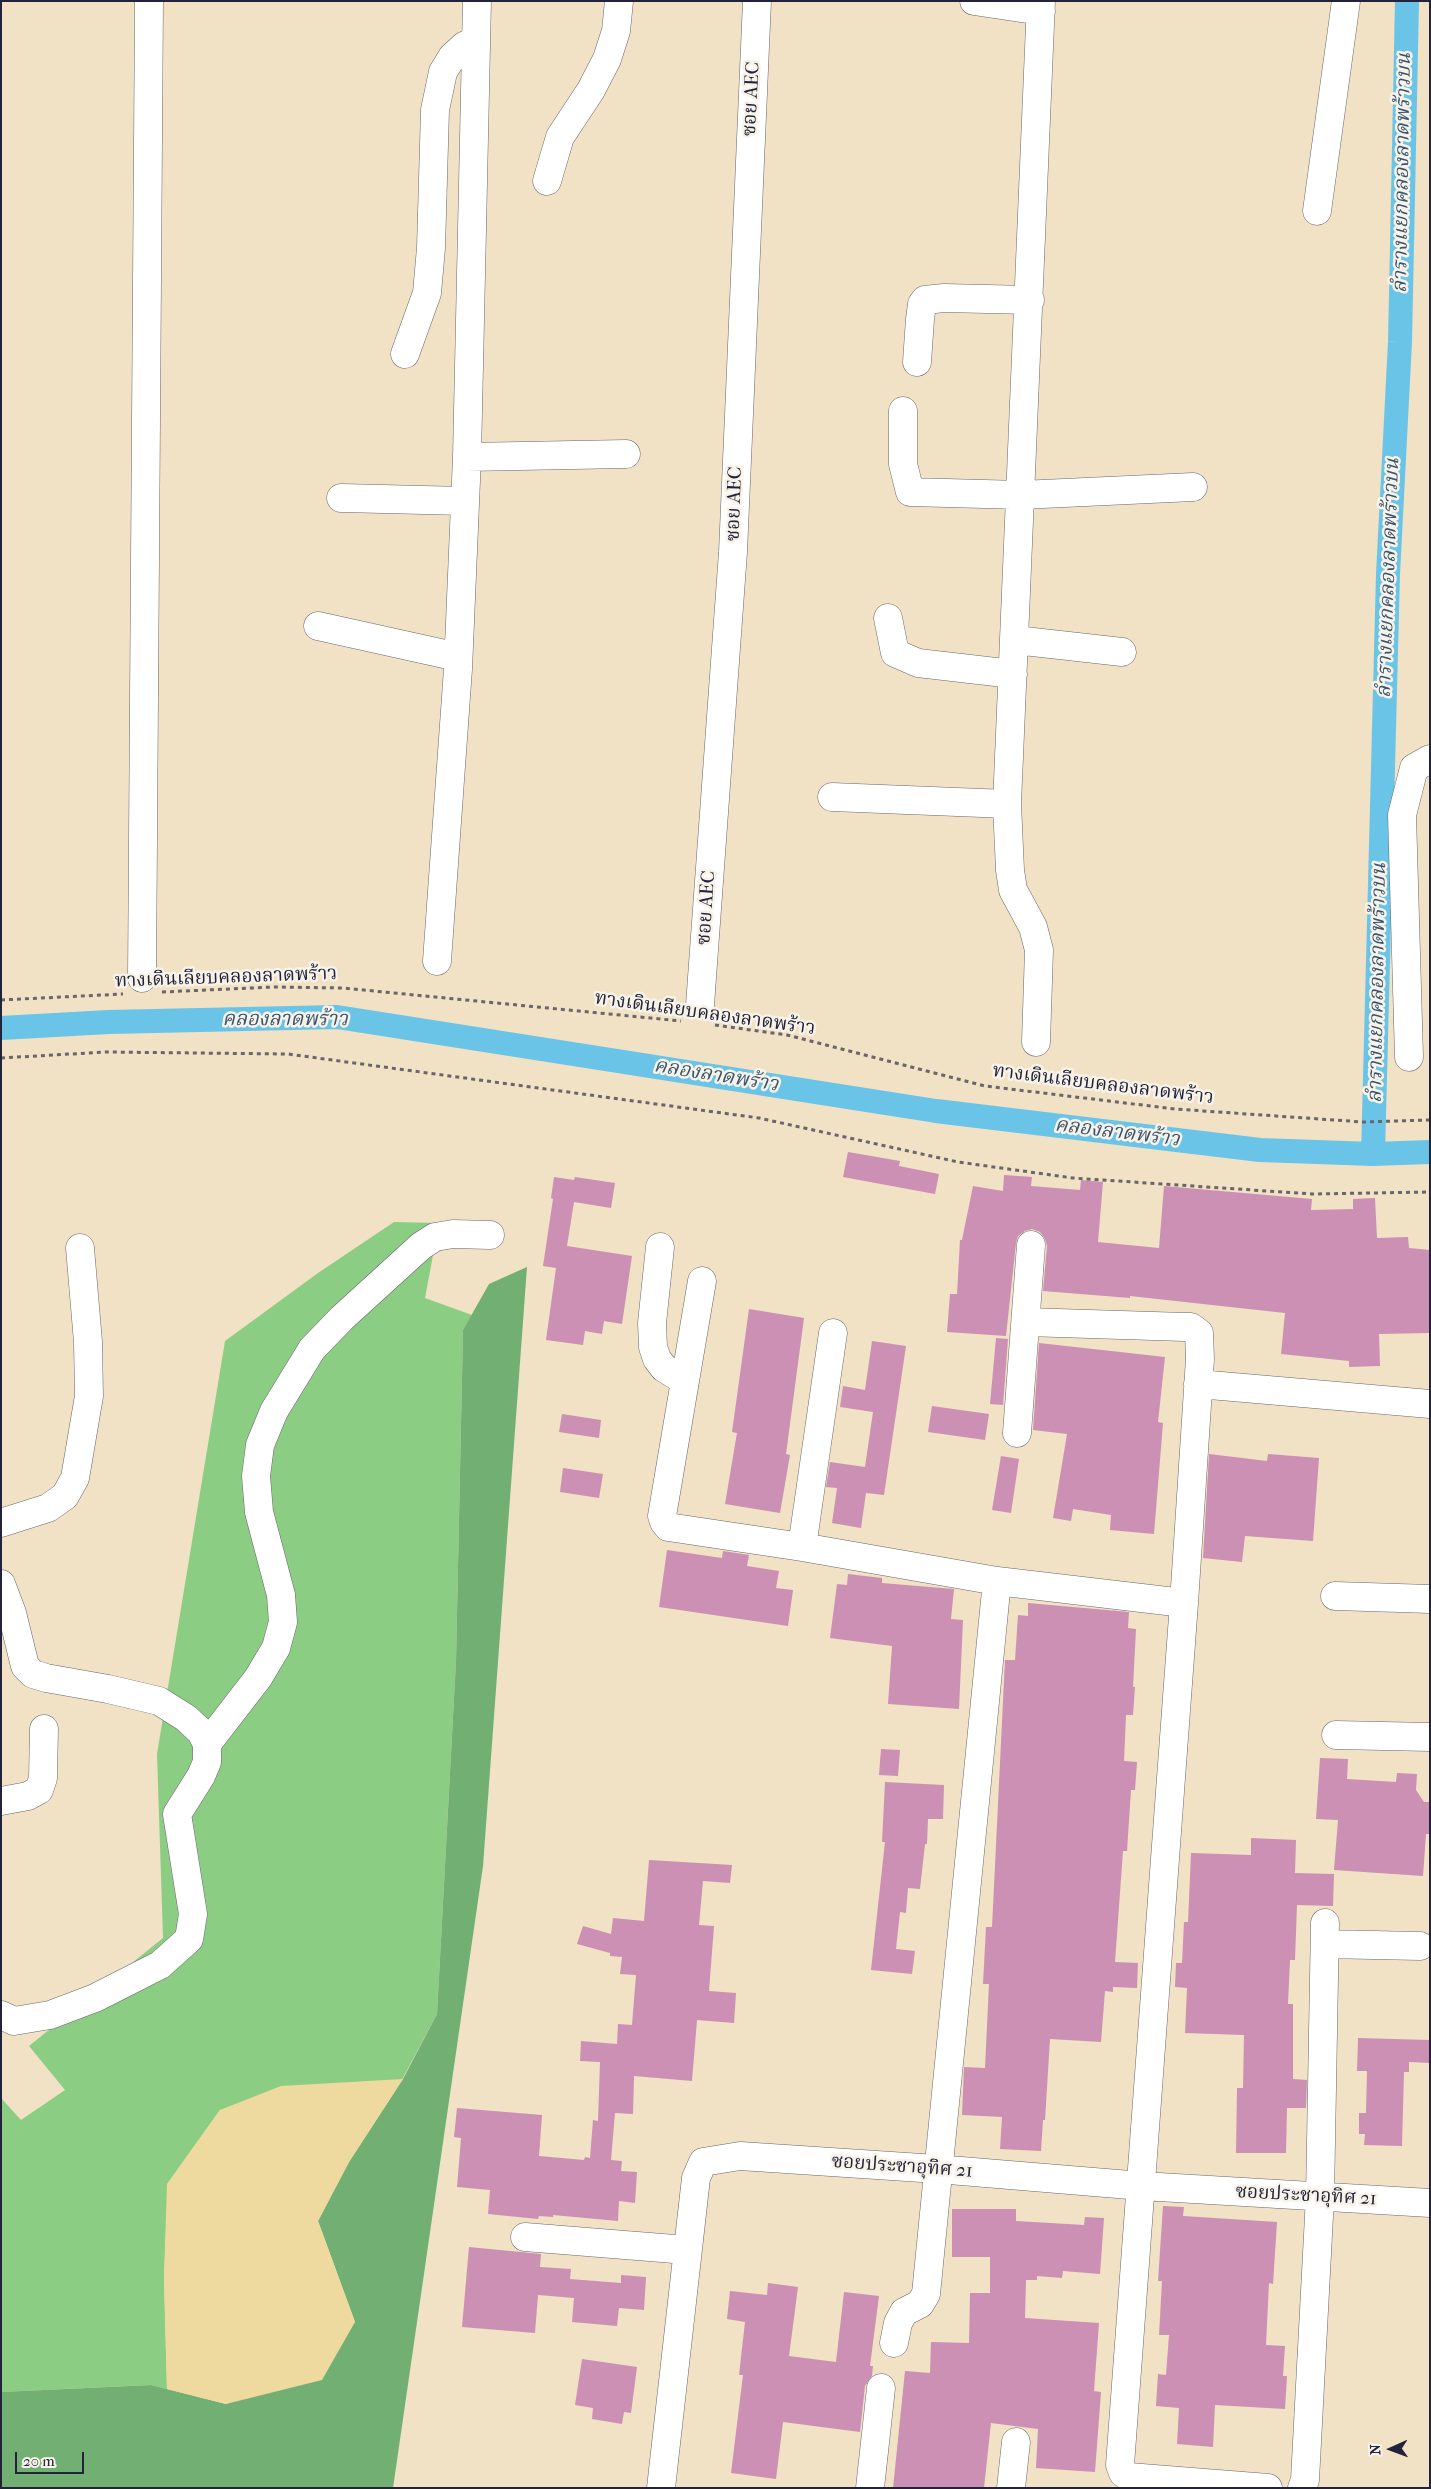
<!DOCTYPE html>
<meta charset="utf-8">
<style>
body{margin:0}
#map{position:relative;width:1431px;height:2489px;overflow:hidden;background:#f1e1c5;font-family:"IM FELL French Canon",serif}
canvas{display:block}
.frame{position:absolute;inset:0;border:2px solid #22223b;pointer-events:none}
.north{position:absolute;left:1366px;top:2424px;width:50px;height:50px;-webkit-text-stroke:4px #f7f3e8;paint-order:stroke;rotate:268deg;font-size:14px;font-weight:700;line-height:20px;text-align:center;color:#22223b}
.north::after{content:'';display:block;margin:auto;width:18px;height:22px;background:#22223b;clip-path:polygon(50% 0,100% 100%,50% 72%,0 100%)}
.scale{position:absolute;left:15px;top:2452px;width:69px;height:22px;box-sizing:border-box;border:2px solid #22223b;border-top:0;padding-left:6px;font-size:15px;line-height:18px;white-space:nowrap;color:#22223b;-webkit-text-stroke:4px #f7f3e8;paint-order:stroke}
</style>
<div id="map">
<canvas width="1431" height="2489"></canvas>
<div class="frame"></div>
<div class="north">N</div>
<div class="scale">20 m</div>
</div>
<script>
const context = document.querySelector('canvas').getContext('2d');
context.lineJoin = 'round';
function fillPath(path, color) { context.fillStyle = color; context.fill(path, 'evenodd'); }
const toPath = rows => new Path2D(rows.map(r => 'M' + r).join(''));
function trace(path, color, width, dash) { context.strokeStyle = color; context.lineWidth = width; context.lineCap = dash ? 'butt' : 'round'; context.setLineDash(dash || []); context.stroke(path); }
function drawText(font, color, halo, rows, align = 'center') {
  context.font = font + ' "IM FELL French Canon","Noto Serif Thai",serif'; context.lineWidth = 5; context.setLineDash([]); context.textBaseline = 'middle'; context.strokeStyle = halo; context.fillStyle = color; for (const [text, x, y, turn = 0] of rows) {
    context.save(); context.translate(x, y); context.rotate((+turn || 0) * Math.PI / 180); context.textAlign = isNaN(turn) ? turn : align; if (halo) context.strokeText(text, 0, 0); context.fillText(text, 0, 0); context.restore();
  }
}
const green = toPath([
 [394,1222,439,1223,425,1298,472,1315,463,1330,456,1661,437,2014,398,2087,220,2110,168,2183,164,2278,167,2389,151,2385,1,2392,1,2098,21,2120,65,2090,29,2046,163,1938,157,1754,225,1341,318,1273]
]);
const forest = toPath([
 [527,1267,483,1866,393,2488,1,2488,1,2392,151,2385,226,2404,355,2322,318,2221,349,2162,403,2079,437,2014,456,1661,463,1330,489,1284]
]);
const sand = toPath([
 [403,2079,349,2162,318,2221,355,2322,322,2380,226,2404,167,2389,164,2278,167,2184,220,2110,281,2086]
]);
const canal = toPath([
 [1,1028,109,1022,337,1017,936,1111,1260,1150,1373,1154,1430,1152],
 [1373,1154,1388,574,1400,342,1407,1]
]);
const building = toPath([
 [848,1152,900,1161,899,1166,939,1174,935,1194,843,1177],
 [1004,1175,1032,1177,1031,1186,1080,1190,1081,1180,1103,1182,1098,1242,1159,1248,1164,1186,1312,1199,1311,1210,1353,1209,1353,1199,1375,1198,1377,1238,1408,1237,1409,1248,1430,1250,1430,1333,1379,1334,1380,1366,1349,1367,1349,1361,1281,1354,1285,1313,1130,1296,1130,1298,1043,1291,1047,1246,1045,1239,1040,1232,1032,1229,1025,1231,1018,1236,1016,1243,1006,1336,947,1332,950,1294,957,1294,960,1240,962,1240,973,1186,1003,1191],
 [554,1177,574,1180,575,1177,615,1183,611,1208,574,1202,567,1246,632,1256,622,1324,604,1321,602,1334,585,1331,583,1345,546,1340,556,1268,543,1266,553,1199,551,1198],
 [749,1309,804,1318,786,1454,790,1455,780,1513,725,1504,737,1433,732,1432],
 [996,1338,1008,1339,1003,1405,990,1404],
 [872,1341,906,1346,884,1495,866,1493,861,1528,832,1523,837,1488,826,1487,830,1462,865,1467,873,1412,840,1407,843,1386,865,1390],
 [1039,1343,1165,1357,1158,1422,1163,1423,1154,1534,1110,1530,1111,1515,1073,1509,1071,1521,1053,1518,1067,1434,1033,1430],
 [932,1406,989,1414,985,1440,928,1432],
 [562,1414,601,1420,599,1438,559,1432],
 [1209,1454,1267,1461,1268,1454,1319,1458,1313,1541,1245,1536,1242,1562,1203,1558],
 [1001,1456,1019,1459,1011,1513,992,1510],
 [563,1468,603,1474,599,1498,560,1492],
 [667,1550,722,1558,723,1551,749,1555,747,1566,779,1571,776,1588,793,1590,788,1626,659,1607],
 [848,1574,882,1578,882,1583,954,1589,951,1619,963,1620,959,1709,888,1704,892,1646,830,1638,837,1584,847,1585],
 [1028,1603,1129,1612,1128,1628,1136,1629,1133,1687,1135,1687,1133,1715,1126,1715,1124,1761,1137,1762,1135,1790,1131,1790,1127,1851,1123,1851,1115,1962,1138,1963,1137,1988,1113,1987,1113,1992,1105,1991,1101,2042,1050,2039,1045,2120,1043,2120,1041,2151,1000,2149,1002,2117,962,2115,964,2067,985,2068,989,1984,983,1984,986,1927,992,1927,1005,1660,1015,1660,1018,1615,1028,1616],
 [881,1749,900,1750,898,1776,879,1775],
 [1320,1758,1348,1759,1347,1779,1396,1782,1397,1773,1417,1774,1416,1790,1424,1802,1430,1802,1430,1834,1426,1834,1423,1876,1334,1870,1338,1820,1316,1819],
 [885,1782,944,1785,943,1819,928,1819,927,1844,925,1844,920,1889,908,1888,906,1913,900,1912,896,1949,915,1951,912,1974,871,1970,885,1842,882,1842],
 [1251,1838,1296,1840,1295,1873,1334,1874,1333,1906,1297,1905,1295,1960,1290,1960,1288,2004,1293,2004,1293,2079,1307,2080,1306,2108,1287,2108,1286,2153,1236,2153,1237,2088,1243,2088,1244,2035,1185,2033,1187,1988,1175,1987,1176,1963,1182,1963,1184,1922,1188,1922,1191,1853,1251,1855],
 [649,1860,732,1865,730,1883,703,1881,699,1925,714,1926,709,1991,736,1993,734,2023,697,2020,692,2081,634,2076,633,2114,615,2113,611,2160,622,2161,621,2171,637,2172,635,2203,619,2201,618,2221,553,2215,553,2217,539,2216,538,2219,488,2214,490,2190,457,2187,461,2138,454,2137,457,2108,542,2115,539,2156,584,2160,585,2157,590,2158,593,2120,598,2121,600,2062,580,2061,581,2041,617,2044,618,2024,632,2025,636,1975,620,1974,622,1957,610,1956,610,1953,577,1944,583,1926,611,1934,613,1918,644,1921],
 [1358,2038,1430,2040,1430,2063,1409,2062,1409,2072,1404,2072,1402,2146,1364,2145,1365,2134,1359,2134,1359,2113,1366,2113,1367,2071,1357,2071],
 [1163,2206,1184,2207,1183,2216,1277,2222,1273,2284,1269,2283,1266,2345,1285,2346,1283,2376,1287,2376,1285,2409,1215,2405,1213,2447,1177,2444,1179,2408,1156,2406,1158,2374,1166,2375,1169,2335,1159,2335,1162,2281,1158,2281],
 [952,2209,1016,2209,1016,2221,1084,2225,1085,2217,1104,2218,1100,2274,1063,2271,1062,2278,1037,2276,1037,2280,1026,2280,1025,2318,1099,2323,1094,2391,1101,2392,1095,2472,1036,2468,1038,2429,991,2423,984,2488,893,2488,905,2371,930,2373,931,2342,969,2343,970,2293,990,2293,990,2257,952,2257],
 [469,2247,541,2254,540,2267,571,2269,570,2279,621,2283,621,2275,646,2277,644,2310,619,2308,617,2326,572,2322,574,2298,538,2295,535,2333,462,2327],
 [768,2283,798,2287,789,2356,836,2362,844,2292,879,2296,870,2366,873,2366,872,2376,865,2386,860,2432,783,2422,776,2479,731,2473,743,2375,739,2375,745,2322,727,2319,730,2291,767,2295],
 [582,2359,637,2367,631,2413,624,2412,622,2424,592,2419,593,2408,575,2405]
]);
const path = toPath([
 [162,992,274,987,343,988,681,1021],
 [1,1000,123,994],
 [715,1025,787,1035,985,1086,1175,1109,1363,1122,1430,1120],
 [1,1058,106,1052,288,1054,759,1118,958,1162,1073,1178,1312,1194,1430,1192]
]);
const minor = toPath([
 [974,1,1041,11],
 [547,181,560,137,591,90,607,59,616,31,619,1],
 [1317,211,1346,1],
 [405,354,427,293,431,248,435,110,443,72,452,57,464,46,476,40],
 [917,362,920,319,922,304,925,300,944,298,1030,300],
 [903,411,903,464,910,492,1021,495,1193,487],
 [467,457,626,454],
 [341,498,465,501],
 [888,618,895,653,918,663,1013,674],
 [318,626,458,657],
 [1015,640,1122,652],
 [832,797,1007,804],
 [437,961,458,669,467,457,477,1],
 [142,978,149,1],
 [700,1005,733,552,757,1],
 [1036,1042,1039,950,1033,927,1013,890,1010,870,1007,804,1041,1],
 [1409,1057,1402,815,1414,768,1430,759],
 [660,1247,652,1323,653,1347,657,1359,664,1368,685,1381],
 [702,1281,662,1516,664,1522,668,1527,802,1547,997,1581,1184,1603,1120,2465,1123,2473,1129,2477,1268,2488],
 [1026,1322,1185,1327,1191,1327,1199,1333,1200,1359,1184,1603],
 [1198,1384,1430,1404],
 [1017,1433,1031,1245],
 [1,1523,48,1508,65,1496,75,1478,89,1396,88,1342,80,1248],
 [802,1547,833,1333],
 [1,1584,12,1613,25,1666,33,1674,46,1678,108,1689,159,1701,186,1718,201,1732,207,1744,207,1762,201,1776,177,1814,193,1914,189,1939,160,1965,95,1998,50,2015,14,2021,1,2015],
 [1335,1596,1430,1599],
 [1336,1735,1430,1737],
 [207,1744,258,1678,276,1648,283,1622,281,1595,259,1512,256,1476,260,1445,274,1411,312,1349,342,1318,421,1246,435,1237,453,1234,490,1235],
 [1,1801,28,1796,39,1790,43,1778,44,1729],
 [1325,1944,1420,1946],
 [525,2237,687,2250],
 [894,2343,898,2323,904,2312,920,2304,926,2294,997,1581],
 [661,2488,696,2178,703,2162,740,2156,937,2169,1142,2186,1430,2203],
 [870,2488,881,2388],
 [1011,2488,1016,2442],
 [1302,2488,1305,2480,1320,2197,1325,1923]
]);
const streetNames = [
 ["ซอย AEC",752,99,-87],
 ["ซอย AEC",735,504,-88],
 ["ซอย AEC",707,908,-86],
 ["ทางเดินเลียบคลองลาดพร้าว",226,978,-2],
 ["ทางเดินเลียบคลองลาดพร้าว",705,1014,8],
 ["ทางเดินเลียบคลองลาดพร้าว",1103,1085,7],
 ["ซอยประชาอุทิศ 21",902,2167,4],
 ["ซอยประชาอุทิศ 21",1306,2196,3]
];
const waterNames = [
 ["ลำรางแยกคลองลาดพร้าวบน",1403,173,-89],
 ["ลำรางแยกคลองลาดพร้าวบน",1389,578,-88],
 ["ลำรางแยกคลองลาดพร้าวบน",1378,983,-89],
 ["คลองลาดพร้าว",285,1020],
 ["คลองลาดพร้าว",716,1076,9],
 ["คลองลาดพร้าว",1117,1133,7]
];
fillPath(green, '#8ccd84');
fillPath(forest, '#71b072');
fillPath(sand, '#eeda9e');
trace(canal, '#6ac4e7', 24);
fillPath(building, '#cb90b3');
trace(minor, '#6a656b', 29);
trace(path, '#6a656b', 3, [4, 4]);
trace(minor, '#fff', 28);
drawText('19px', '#22223b', '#f7f3e8', streetNames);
drawText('italic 20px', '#38536f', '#f7f3e8', waterNames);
</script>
